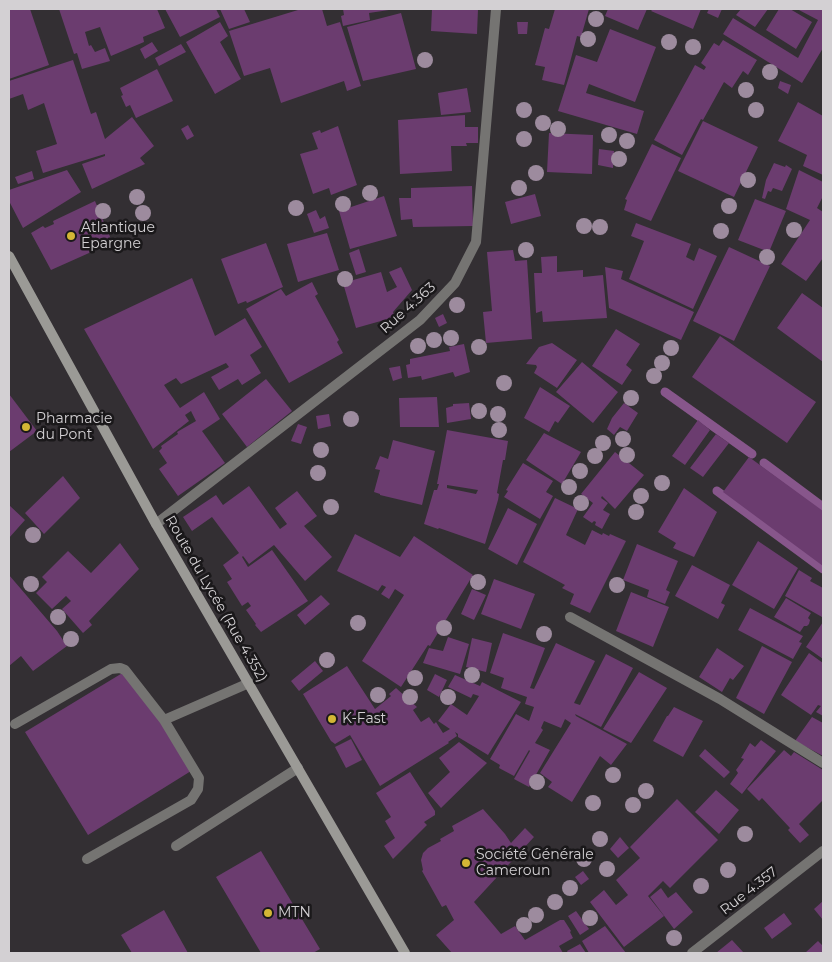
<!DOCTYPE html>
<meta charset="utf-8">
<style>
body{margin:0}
#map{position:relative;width:832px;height:962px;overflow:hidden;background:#332f33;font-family:Montserrat,sans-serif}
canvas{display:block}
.frame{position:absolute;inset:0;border:10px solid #d3d0d3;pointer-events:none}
</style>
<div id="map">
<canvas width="832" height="962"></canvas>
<div class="frame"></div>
</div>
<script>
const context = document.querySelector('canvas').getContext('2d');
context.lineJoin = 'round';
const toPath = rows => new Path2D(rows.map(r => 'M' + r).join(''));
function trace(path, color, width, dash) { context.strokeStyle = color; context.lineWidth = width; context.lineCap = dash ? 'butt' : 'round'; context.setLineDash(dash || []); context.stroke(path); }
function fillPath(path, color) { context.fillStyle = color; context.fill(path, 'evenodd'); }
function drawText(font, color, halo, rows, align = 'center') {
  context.font = font + ' Montserrat,sans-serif'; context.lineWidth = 5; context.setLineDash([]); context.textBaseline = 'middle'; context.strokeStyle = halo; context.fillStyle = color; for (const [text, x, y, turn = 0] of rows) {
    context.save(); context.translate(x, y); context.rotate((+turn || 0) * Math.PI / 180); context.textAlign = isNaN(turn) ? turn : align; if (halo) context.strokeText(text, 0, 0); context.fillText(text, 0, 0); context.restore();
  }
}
const stream = toPath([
 [665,392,752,454],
 [764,463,823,507],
 [717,491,823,569]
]);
const building = toPath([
 [9,9,30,9,49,65,9,79],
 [59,9,157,9,165,28,143,37,144,42,111,56,100,27,85,32,89,46,91,45,95,52,105,48,110,61,82,69,77,53,74,54],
 [165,9,216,9,220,17,180,37],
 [220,9,244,9,250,22,229,29],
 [298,9,322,9,327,26,340,22,361,86,347,91,344,81,281,103,270,68,244,76,229,31,298,10],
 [343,9,389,9,389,10,369,13,370,20,343,26,341,16,344,15],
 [432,9,478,9,477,34,431,31],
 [555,9,589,9,581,37,577,36,564,85,542,80,545,67,535,65,545,28,549,29],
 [608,9,647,9,638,30,605,16],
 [653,9,701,9,693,29,651,11],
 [709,9,722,9,718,18,707,13],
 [741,9,768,9,755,27,736,15],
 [779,9,790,9,812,22,796,49,766,30],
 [797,9,823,9,823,48,802,83,723,34,733,18,798,58,818,20],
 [401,13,416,69,363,81,347,27],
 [220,22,228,36,220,42,241,79,215,94,186,42],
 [517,22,528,22,527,34,518,34],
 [610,29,656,47,635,102,589,84,586,93,644,111,637,134,558,111,576,55,597,62],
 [723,40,757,60,748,75,743,71,732,88,724,82,703,120,701,119,682,155,654,140,695,65,704,70,706,67,701,63,714,43,719,46],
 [152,42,158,51,145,59,140,49],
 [181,44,186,52,159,66,155,58],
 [73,60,91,114,96,112,105,139,132,117,154,146,140,158,145,164,92,189,82,164,105,156,105,154,43,173,36,151,57,144,44,103,28,110,23,94,9,99,9,81],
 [157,69,173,101,136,118,130,105,126,107,121,96,123,95,120,88],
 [780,81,791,85,788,94,778,88],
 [467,88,471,112,441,115,438,93],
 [798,102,823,116,823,175,803,166,807,155,778,141],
 [465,115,465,127,478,127,478,143,466,143,467,146,451,146,452,171,400,174,398,120],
 [703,121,758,147,734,197,678,171],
 [188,125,194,136,187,140,181,129],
 [338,126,357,185,331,195,329,188,313,194,300,154,318,149,312,133,320,130,321,133],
 [549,133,593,135,592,174,547,172],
 [652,144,681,158,651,221,624,210,627,200,625,199],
 [599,149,614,151,613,168,598,165],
 [774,163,785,167,786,165,792,169,782,191,773,188,771,192,768,191,765,199,762,198,766,180],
 [67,170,81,192,23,228,9,201,9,190],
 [799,170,823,182,823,196,817,208,823,212,823,258,806,281,781,264,810,220,786,209],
 [32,171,34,179,18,184,15,177],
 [472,186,473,226,413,227,412,219,401,220,399,198,411,198,411,188],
 [535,194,541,216,511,224,505,202],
 [384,196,397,236,350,249,339,211],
 [755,199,786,211,769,252,738,240],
 [95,201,111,239,97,247,98,249,51,270,31,233,43,226,45,228,54,224,53,221],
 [316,210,320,219,325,216,329,228,314,233,307,214],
 [636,223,691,244,686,257,694,261,699,248,717,256,693,309,629,279,644,241,631,236],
 [327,233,339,270,298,282,287,244],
 [266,243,283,287,247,303,246,301,238,304,221,259],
 [729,247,770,266,734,341,693,321],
 [359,249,366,272,356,275,349,253],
 [513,250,515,261,527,260,532,339,486,343,483,312,492,311,487,252],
 [557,256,557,272,583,270,583,277,603,275,607,318,543,322,542,311,536,313,534,273,542,273,541,257],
 [401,267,412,290,393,312,395,317,356,328,343,283,381,272,387,292,397,287,389,272],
 [605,267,623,271,621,279,694,312,681,340,609,308],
 [192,278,215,336,245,318,262,347,250,355,261,373,242,385,238,379,219,390,211,377,229,367,226,363,181,384,176,378,164,385,180,408,204,392,220,419,202,431,225,463,178,496,159,469,167,463,159,451,162,448,161,446,178,434,177,432,196,421,191,411,185,415,189,421,153,449,84,329],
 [312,282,318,294,315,296,339,340,337,342,343,353,289,383,246,309,281,289,286,296],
 [802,293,823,308,823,362,777,328],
 [443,314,447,323,439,327,435,318],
 [616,329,640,344,626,365,632,370,622,385,592,366],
 [720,336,816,402,787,443,692,377],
 [552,343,577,360,557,388,534,373,537,367,536,365,526,364,539,347],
 [464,344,470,372,455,377,453,372,422,380,421,376,408,378,406,365,410,364,410,359,450,351,449,347],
 [582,362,618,392,593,423,556,392],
 [400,366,402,378,393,381,389,368],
 [266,379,292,411,247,447,222,414],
 [540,387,570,406,558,423,555,421,549,432,524,418],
 [9,394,37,431,9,452],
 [437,397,439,427,400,427,399,398],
 [469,403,471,419,447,423,446,408,453,406,453,404],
 [624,403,638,413,627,431,620,427,614,435,607,429,612,418],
 [329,414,331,426,318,429,316,416],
 [698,420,710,430,685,465,672,456],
 [298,424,307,427,301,444,291,441],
 [447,430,508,441,505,460,503,460,497,493,499,494,498,500,485,544,439,528,438,529,424,524,434,490,437,490,439,484,437,484],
 [447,485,478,490,476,494,447,488],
 [544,433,581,452,562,484,526,460],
 [716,434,729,443,703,477,690,468],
 [393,440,435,451,422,505,380,495,380,494,374,492,380,470,375,469,380,456,388,459],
 [615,452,644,475,615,509,602,496,601,498,608,503,603,510,610,514,602,529,595,525,596,522,594,521,592,523,583,517,593,503,581,494],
 [749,457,823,511,823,566,723,492],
 [523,463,553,481,546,492,553,496,540,519,504,497,508,491,506,490],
 [63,476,80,498,44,534,25,513],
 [249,486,280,529,287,524,275,508,297,491,317,516,304,526,332,557,305,581,274,545,249,564,243,556,242,557,248,567,272,550,308,601,261,632,255,625,256,624,246,610,251,606,248,602,242,606,227,582,232,579,223,565,239,553,212,517,192,531,183,517,216,495,223,505],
 [684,488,717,512,694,557,673,548,676,543,658,532],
 [555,498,578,509,566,535,585,545,592,530,602,535,603,533,609,536,610,534,626,541,590,613,570,604,574,594,562,588,565,585,523,562],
 [9,505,25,520,9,538],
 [508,508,537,524,517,565,488,549],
 [355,534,400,557,414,536,473,575,430,646,428,645,401,687,362,661,404,595,395,589,389,599,381,594,386,587,382,585,378,591,337,571],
 [758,541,798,568,774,609,732,585],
 [120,543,139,569,89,621,92,625,83,633,62,609,71,601,66,596,52,609,36,593,47,582,42,577,68,551,91,573],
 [637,544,678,561,666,590,670,592,665,604,647,597,649,590,623,580],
 [692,565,730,585,721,603,725,605,718,619,675,596],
 [799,570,812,578,810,581,823,588,822,617,785,596],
 [9,575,57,631,67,646,33,671,21,656,9,666],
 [494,579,535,594,521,629,481,614],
 [472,589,486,595,474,620,461,614],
 [631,592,669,607,653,647,616,631],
 [321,595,330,604,305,625,297,615],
 [786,598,811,613,808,618,810,620,809,624,807,626,804,626,800,632,774,617],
 [750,608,803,636,799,642,802,643,793,659,738,630],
 [823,622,823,659,806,647],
 [503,633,545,648,530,688,534,689,556,643,595,661,574,703,580,705,606,654,633,668,601,727,575,714,576,716,627,744,611,765,600,756,572,802,548,787,552,782,540,773,571,723,565,719,561,728,544,721,541,728,543,730,535,743,550,750,529,787,514,779,530,751,529,750,514,776,499,768,500,765,490,759,516,714,529,721,534,707,525,704,527,697,501,688,504,678,490,673],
 [448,637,469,644,460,674,423,663,429,648,443,651],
 [472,638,492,643,486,672,466,667],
 [762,646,792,662,764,714,736,698],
 [717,648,744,666,733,680,730,678,722,692,699,677],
 [809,653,823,663,823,716,816,712,821,706,818,705,811,715,781,695],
 [315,661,323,671,299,691,291,681],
 [347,666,375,709,391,696,389,694,396,688,417,707,413,710,421,722,429,717,434,724,436,722,443,733,450,729,438,721,451,704,467,715,479,696,473,694,471,698,448,687,455,675,480,686,482,682,521,702,488,755,458,737,458,734,455,732,457,736,448,742,449,743,380,786,350,735,335,744,331,741,303,694],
 [129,669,191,771,88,835,25,732],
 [639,672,667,688,631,743,603,729],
 [435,674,447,680,439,697,427,690],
 [674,707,703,721,683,757,653,741,667,716,668,716],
 [812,717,823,723,823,756,795,741],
 [351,739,362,760,346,768,335,747],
 [761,740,776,751,742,794,730,784,738,773,736,770,744,759,741,758,750,743,755,747],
 [459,742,487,763,441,808,428,793,450,772,439,758],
 [705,749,730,772,724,778,699,756],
 [784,750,791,756,794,752,823,770,823,800,799,824,809,835,800,843,788,830,790,828,762,798,759,801,747,789],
 [410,772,435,811,435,815,424,822,427,825,393,859,384,846,395,838,385,821,391,817,376,793],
 [716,790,739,810,719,834,695,812],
 [677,799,718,840,670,888,663,881,648,896,664,916,624,947,590,902,604,890,616,905,628,895,616,880,640,858,630,847],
 [483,809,505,834,511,843,525,828,534,837,474,902,501,934,515,926,525,940,560,920,564,920,571,931,570,932,573,938,559,946,563,953,452,953,436,935,454,920,446,905,442,907,422,871,423,870,421,860,423,853,428,848,441,841,440,839,454,831,452,826],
 [620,837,629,848,618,858,610,849],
 [261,851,320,949,313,953,261,953,216,877],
 [583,871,589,879,581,885,575,877],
 [661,888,668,898,676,892,693,912,674,929,650,897],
 [823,901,823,920,814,909],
 [164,910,188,953,132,953,121,935],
 [576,911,589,929,580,935,568,916],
 [784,913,792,924,772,939,764,928],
 [605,926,626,953,589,953,582,941],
 [732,940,744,953,716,953],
 [818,941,823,946,823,953,805,953],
 [580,944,586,953,568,953,567,951]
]);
const lane = toPath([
 [15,724,111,669,120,668,125,670,164,720,249,683],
 [176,846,298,768],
 [87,859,191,800,198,789,199,778,164,720]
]);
const street = toPath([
 [156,524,420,320,455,283,476,242,496,9],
 [570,617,720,699,823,763],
 [692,953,823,851]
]);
const secondary = toPath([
 [9,256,156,524,405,953]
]);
const trees = [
 [596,19],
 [588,39],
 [669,42],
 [693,47],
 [425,60],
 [770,72],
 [746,90],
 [524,110],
 [756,110],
 [543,123],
 [558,129],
 [609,135],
 [524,139],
 [627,141],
 [619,159],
 [536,173],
 [748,180],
 [519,188],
 [370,193],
 [137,197],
 [343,204],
 [729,206],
 [296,208],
 [103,211],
 [143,213],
 [584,226],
 [600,227],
 [794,230],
 [721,231],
 [526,250],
 [767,257],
 [345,279],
 [457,305],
 [451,338],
 [434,340],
 [418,346],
 [479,347],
 [671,348],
 [662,363],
 [654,376],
 [504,383],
 [631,398],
 [479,411],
 [498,414],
 [351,419],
 [499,430],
 [623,439],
 [603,443],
 [321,450],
 [627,455],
 [595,456],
 [580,471],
 [318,473],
 [662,483],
 [569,487],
 [641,496],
 [581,503],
 [331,507],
 [636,512],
 [33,535],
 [478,582],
 [31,584],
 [617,585],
 [58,617],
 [358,623],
 [444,628],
 [544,634],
 [71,639],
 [327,660],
 [472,675],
 [415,678],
 [378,695],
 [410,697],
 [448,697],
 [613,775],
 [537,782],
 [646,791],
 [593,803],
 [633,805],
 [745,834],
 [600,839],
 [584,859],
 [607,869],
 [728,870],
 [701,886],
 [570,888],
 [555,902],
 [536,915],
 [590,918],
 [524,925],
 [674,938]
];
const markers = [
 [71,236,5,"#d3b635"],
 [26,427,5,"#d3b635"],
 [332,719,5,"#d3b635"],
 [466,863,5,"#d3b635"],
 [268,913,5,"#d3b635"]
];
const poiNames = [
 ["Atlantique",81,228],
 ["Epargne",81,244],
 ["Pharmacie",36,419],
 ["du Pont",36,435],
 ["K-Fast",342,719],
 ["Société Générale",476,855],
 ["Cameroun",476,871],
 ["MTN",278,913]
];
const streetNames = [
 ["Rue 4.363",408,308,-42],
 ["Route du Lycée (Rue 4.352)",216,599,60],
 ["Rue 4.357",749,891,-38]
];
trace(stream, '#87568b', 9);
fillPath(building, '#6b3c6f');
trace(lane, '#757472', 10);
trace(street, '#757472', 10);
trace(secondary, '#9b9a96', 10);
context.fillStyle = '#9d8b9e';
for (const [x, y] of trees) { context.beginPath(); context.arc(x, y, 8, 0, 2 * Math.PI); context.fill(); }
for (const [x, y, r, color] of markers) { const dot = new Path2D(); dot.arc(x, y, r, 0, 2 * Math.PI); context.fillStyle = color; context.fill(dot); trace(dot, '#1a181a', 2); }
drawText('14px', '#d3d0d3', '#1a181a', poiNames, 'left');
drawText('14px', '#d3d0d3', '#1a181a', streetNames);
</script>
